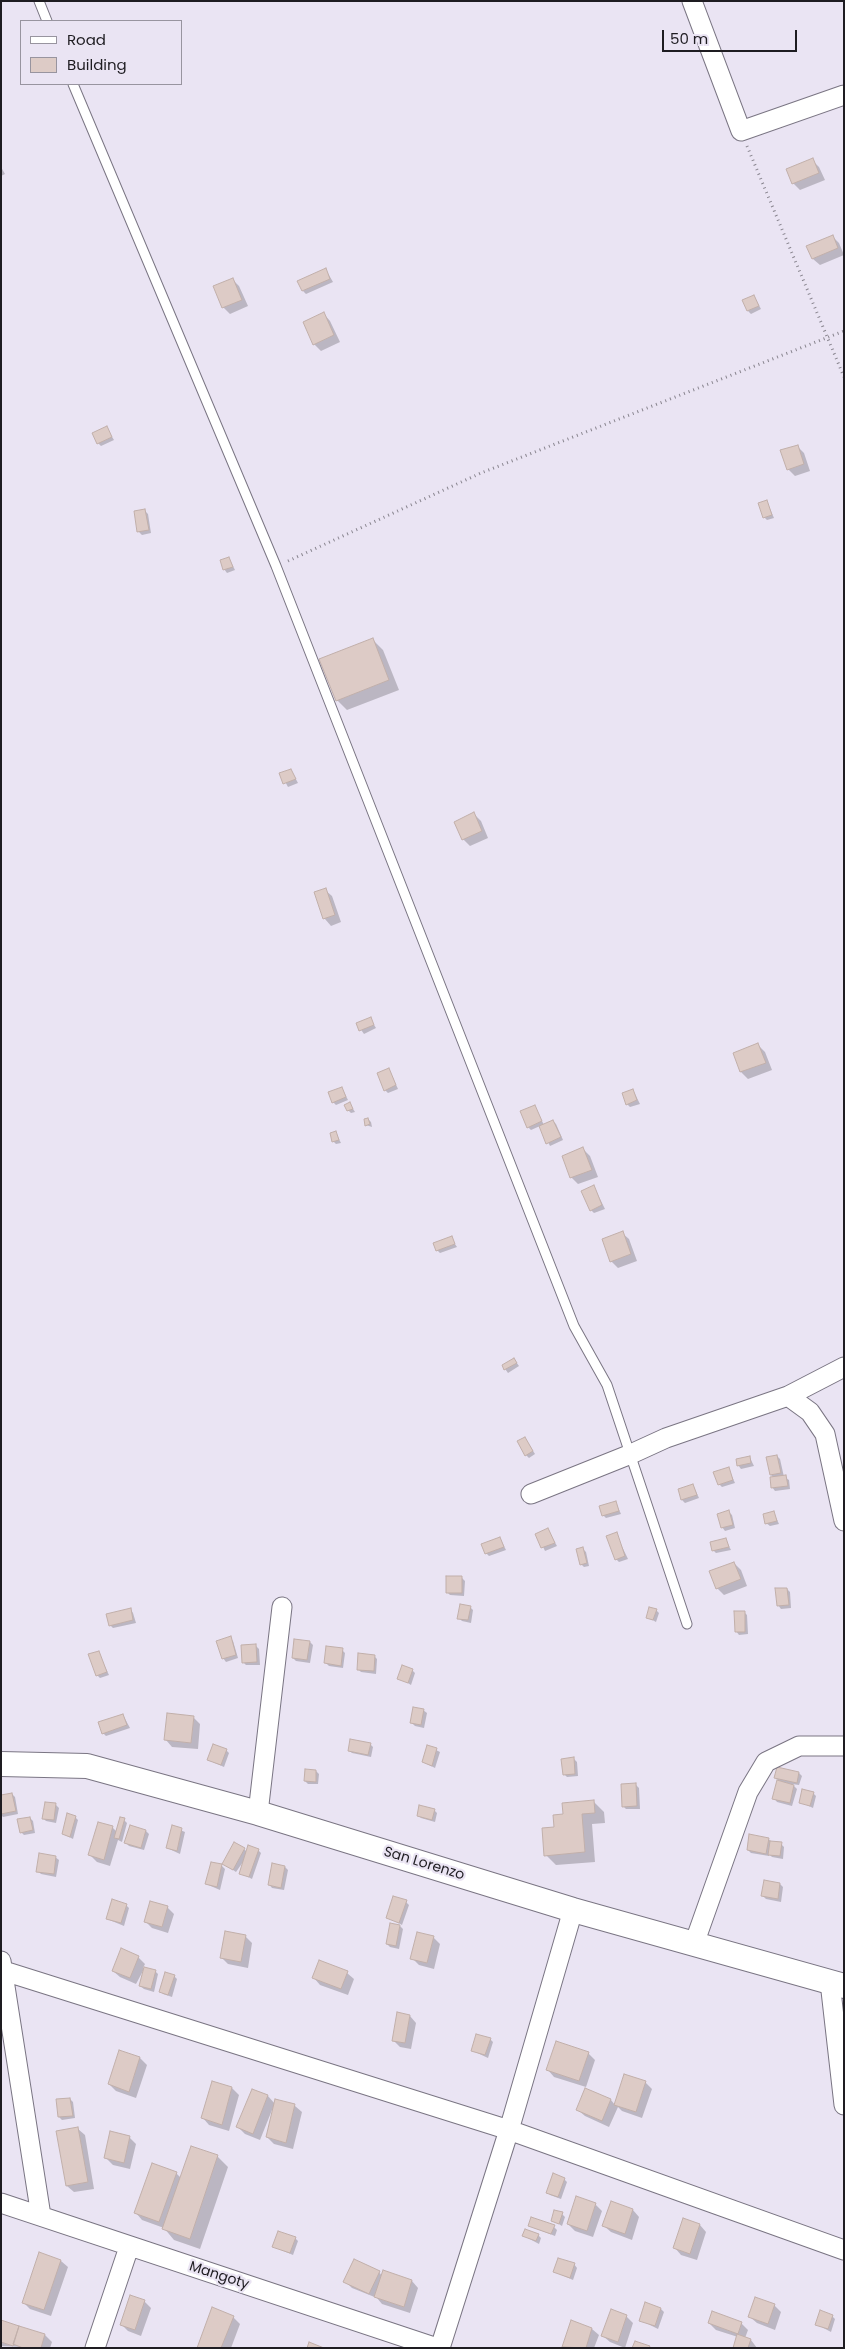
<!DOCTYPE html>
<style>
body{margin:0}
#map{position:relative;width:845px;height:2349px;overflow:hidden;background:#eae4f3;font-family:Poppins,sans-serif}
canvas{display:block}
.frame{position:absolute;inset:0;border:2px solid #1e1c21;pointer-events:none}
.legend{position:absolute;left:20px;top:20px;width:162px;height:65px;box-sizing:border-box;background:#eae4f3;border:1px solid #98949f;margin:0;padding:6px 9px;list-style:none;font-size:15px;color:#1e1c21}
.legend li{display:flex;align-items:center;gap:10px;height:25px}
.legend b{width:25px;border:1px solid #98949f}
.scale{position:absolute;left:662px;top:30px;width:135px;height:22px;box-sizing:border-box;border:2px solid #1e1c21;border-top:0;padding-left:6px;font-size:15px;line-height:18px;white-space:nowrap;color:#1e1c21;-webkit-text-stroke:4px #eae4f3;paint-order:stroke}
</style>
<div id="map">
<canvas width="845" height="2349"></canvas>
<div class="frame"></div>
<ul class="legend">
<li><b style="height:6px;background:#fff"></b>Road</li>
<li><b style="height:14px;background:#ddcbc6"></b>Building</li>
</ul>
<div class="scale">50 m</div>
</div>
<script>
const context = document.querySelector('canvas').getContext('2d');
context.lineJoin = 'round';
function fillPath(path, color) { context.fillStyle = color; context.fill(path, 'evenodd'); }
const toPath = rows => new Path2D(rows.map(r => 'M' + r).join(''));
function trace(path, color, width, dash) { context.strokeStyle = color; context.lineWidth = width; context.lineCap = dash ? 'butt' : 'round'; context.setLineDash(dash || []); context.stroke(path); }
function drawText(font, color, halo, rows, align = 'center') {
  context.font = font + ' Poppins,sans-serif'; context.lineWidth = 4.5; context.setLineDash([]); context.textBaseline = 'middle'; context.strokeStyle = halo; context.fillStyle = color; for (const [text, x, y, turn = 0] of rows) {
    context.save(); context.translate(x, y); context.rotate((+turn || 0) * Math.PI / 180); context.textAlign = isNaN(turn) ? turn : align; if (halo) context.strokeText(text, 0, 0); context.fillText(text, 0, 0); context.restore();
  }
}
const shadow = toPath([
 [812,160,819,167,825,180,800,190,793,183],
 [1,167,5,174,1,176],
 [832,236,839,243,844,255,820,265,813,259],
 [326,270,333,282,306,294,303,291],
 [232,279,239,286,248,306,230,314,223,307],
 [754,296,761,309,751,314,748,311],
 [324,314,330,321,340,342,321,351,314,344],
 [106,427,114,440,101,446,98,443],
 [797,446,804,453,810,471,795,476,788,469],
 [767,502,774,518,767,520,764,517],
 [145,511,148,514,151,533,142,535,139,532],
 [229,558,235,570,227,573,224,569],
 [373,640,383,650,399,690,347,710,337,700],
 [291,770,298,783,288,787,281,774],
 [474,814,481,821,488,838,470,846,463,839],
 [325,890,332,896,341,922,331,926,325,919,315,893],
 [370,1018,376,1028,364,1034,357,1024],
 [758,1045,765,1052,772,1070,748,1079,741,1072,735,1053],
 [389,1069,398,1089,388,1093,385,1090],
 [342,1088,348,1100,336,1105,333,1102],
 [633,1090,640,1104,630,1107,627,1104],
 [350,1104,355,1112,351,1113,348,1110],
 [535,1107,544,1125,553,1121,556,1124,563,1140,550,1146,540,1126,531,1130,528,1127],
 [368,1119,371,1122,372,1127,366,1125],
 [336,1133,341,1143,336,1144,333,1141],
 [583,1149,590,1156,598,1177,578,1184,571,1177],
 [594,1187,605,1209,594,1213,591,1210],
 [622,1233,629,1239,637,1261,618,1268,611,1261],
 [451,1238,457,1247,440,1253,437,1250],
 [514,1359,519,1366,508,1373,503,1366],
 [525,1438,535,1454,529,1458,526,1455],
 [777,1456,780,1459,784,1477,789,1480,790,1489,775,1491,772,1487,774,1478,771,1475],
 [750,1458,754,1466,741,1469,738,1465],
 [728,1468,735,1483,722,1487,719,1484],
 [693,1485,699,1498,685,1503,682,1500],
 [616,1503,621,1514,606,1518,603,1515],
 [729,1512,732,1515,735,1528,725,1531,722,1527],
 [774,1513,779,1524,770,1526,766,1523],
 [548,1530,557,1546,545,1551,537,1534],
 [616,1534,628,1559,619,1562,616,1559],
 [500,1538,506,1550,489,1556,486,1553],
 [726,1540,731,1550,716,1553,713,1550],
 [583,1549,586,1552,589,1566,584,1567,581,1564],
 [734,1563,741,1570,747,1586,724,1595,717,1588],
 [462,1578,465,1581,464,1596,450,1595,447,1592],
 [787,1589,790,1592,791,1608,781,1609,778,1605],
 [470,1607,473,1610,471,1623,462,1621,459,1618],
 [130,1609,133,1613,136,1623,113,1628,110,1625],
 [656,1610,659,1613,656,1622,647,1617],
 [744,1612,747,1615,748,1634,739,1635,736,1631],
 [230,1638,233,1641,238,1658,226,1662,223,1658],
 [310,1642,313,1645,310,1663,296,1661,293,1658],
 [256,1646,259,1649,260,1665,246,1665,243,1662],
 [342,1650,345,1653,343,1668,329,1666,326,1663],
 [98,1652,109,1675,100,1678,97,1675],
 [374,1656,377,1659,376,1674,361,1672,358,1669],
 [412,1670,415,1673,411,1685,399,1678],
 [423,1710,427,1713,424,1728,415,1726,412,1723],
 [123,1715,130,1728,106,1736,103,1733],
 [193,1717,200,1724,198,1749,172,1747,166,1740],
 [370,1744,373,1747,371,1757,352,1753,349,1750],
 [428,1746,440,1752,435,1768,423,1762],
 [226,1750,229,1753,224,1767,208,1760],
 [574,1759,577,1762,578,1776,567,1777,564,1774],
 [316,1771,319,1774,318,1784,308,1784,305,1781],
 [799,1773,802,1776,799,1785,792,1784,797,1789,792,1806,777,1802,774,1798,778,1780,776,1778],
 [636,1785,639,1788,640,1809,626,1809,623,1806],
 [813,1793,816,1796,813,1808,800,1802],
 [12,1794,15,1797,18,1814,3,1817,1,1815,1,1796],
 [593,1801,604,1812,605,1823,592,1824,595,1862,556,1865,546,1855,555,1828,564,1815],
 [56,1805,59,1808,56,1823,46,1821,43,1818],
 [434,1810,437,1813,435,1822,421,1818,418,1815],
 [75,1817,78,1820,73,1839,63,1834],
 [30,1818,33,1821,35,1833,24,1835,21,1832],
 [124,1820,127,1823,122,1842,118,1840,110,1866,97,1862,90,1855,99,1823,113,1828,117,1832],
 [130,1826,146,1831,149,1834,144,1850,129,1846,126,1843],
 [173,1827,185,1832,180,1854,167,1848],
 [768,1839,772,1842,781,1844,784,1847,783,1859,772,1857,769,1854,769,1856,751,1853,748,1850],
 [244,1849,247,1852,258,1850,261,1853,252,1879,240,1873,245,1859,236,1872,224,1864],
 [55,1857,59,1860,56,1877,41,1874,38,1871],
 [211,1863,222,1866,225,1869,220,1890,206,1884],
 [273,1865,285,1867,288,1870,284,1890,272,1888,269,1884],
 [780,1884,783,1887,781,1902,766,1899,763,1896],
 [406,1902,409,1905,402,1925,387,1917],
 [126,1905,129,1908,124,1926,107,1919],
 [167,1907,174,1914,168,1933,152,1928,145,1921],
 [400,1926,403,1929,399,1949,390,1947,387,1944],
 [245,1936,252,1943,248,1968,228,1964,221,1957],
 [433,1937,440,1944,434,1969,419,1965,412,1958],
 [138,1957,145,1964,143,1968,155,1971,158,1974,154,1992,144,1989,140,1986,144,1969,136,1984,120,1977,113,1971],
 [347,1973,354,1979,348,1995,320,1985,314,1978],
 [174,1976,177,1979,172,1997,163,1994,160,1991],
 [410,2016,416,2023,411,2049,400,2047,393,2040],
 [490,2039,493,2042,488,2058,473,2051],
 [120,2052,140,2058,147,2065,136,2098,116,2091,109,2084],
 [588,2053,595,2060,586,2087,554,2077,548,2070],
 [645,2082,652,2089,642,2118,622,2111,618,2107,609,2127,585,2116,578,2110,586,2090,611,2100,615,2105],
 [232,2088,239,2095,229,2131,209,2125,203,2118],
 [252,2090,268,2096,275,2104,276,2101,295,2106,302,2112,293,2149,274,2144,267,2137,273,2110,272,2110,260,2140,245,2134,238,2127],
 [70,2099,73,2102,75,2118,62,2120,59,2117],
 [78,2129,85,2135,94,2189,74,2192,67,2186],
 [129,2137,136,2144,130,2169,113,2165,106,2158],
 [192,2147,218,2157,228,2167,200,2249,174,2240,164,2228,142,2220,136,2213,176,2173,181,2178],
 [564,2179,567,2182,561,2199,550,2195,547,2192],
 [596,2205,602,2211,593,2237,575,2231,568,2224],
 [633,2210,639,2217,632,2240,611,2232,604,2226],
 [562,2214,565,2217,562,2226,552,2220],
 [684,2220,700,2225,706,2232,697,2260,681,2255,675,2248],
 [529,2226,554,2227,557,2230,555,2236],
 [538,2235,541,2238,539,2244,524,2236],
 [295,2238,298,2241,293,2255,274,2247],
 [61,2261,68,2267,51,2316,30,2309,23,2302],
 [574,2264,577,2268,573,2280,555,2272],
 [379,2272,382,2276,412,2281,418,2288,410,2313,382,2304,377,2298,352,2288,345,2281],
 [144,2301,151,2308,141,2336,128,2331,121,2324],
 [774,2305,781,2312,775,2330,757,2323,750,2317],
 [661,2309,664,2312,658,2329,640,2320],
 [626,2316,633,2323,625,2348,610,2342,603,2336],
 [832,2316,835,2319,831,2332,816,2324],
 [233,2317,240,2324,231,2348,198,2348],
 [1,2322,45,2335,52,2342,50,2348,1,2346],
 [709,2323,741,2323,748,2330,745,2338,751,2340,757,2348,734,2348,738,2337,716,2330],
 [592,2329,599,2335,594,2348,564,2347]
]);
const building = toPath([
 [813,158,819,173,792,184,786,169,813,158],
 [833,235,838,248,812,259,806,246,833,235],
 [326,268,330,279,302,291,297,281,326,268],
 [233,278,242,300,222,308,213,286,233,278],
 [754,295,759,306,747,311,742,300,754,295],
 [324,312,334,335,313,345,303,322,324,312],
 [107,426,112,437,97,444,92,433,107,426],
 [798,445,804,464,787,470,780,450,798,445],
 [767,500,772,515,763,518,758,503,767,500],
 [145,509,149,530,137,532,134,511,145,509],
 [229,557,233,567,223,570,220,560,229,557],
 [373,638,389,680,336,701,319,659,373,638],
 [291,769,296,779,283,784,279,773,291,769],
 [474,812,482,831,462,840,454,822,474,812],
 [326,888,335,915,323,919,314,892,326,888],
 [371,1017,374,1025,359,1031,356,1023,371,1017],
 [758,1043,766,1063,740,1072,733,1053,758,1043],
 [389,1068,396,1085,384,1091,377,1073,389,1068],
 [342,1087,346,1097,332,1103,328,1092,342,1087],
 [633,1089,637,1100,626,1105,622,1093,633,1089],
 [350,1102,353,1109,347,1111,344,1105,350,1102],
 [535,1105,542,1121,527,1128,520,1111,535,1105],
 [368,1118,370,1124,365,1126,364,1119,368,1118],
 [553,1120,561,1137,546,1144,539,1126,553,1120],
 [336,1131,339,1140,332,1142,330,1133,336,1131],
 [583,1147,592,1170,570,1178,562,1156,583,1147],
 [594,1185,602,1205,590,1211,581,1191,594,1185],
 [623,1231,631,1254,610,1262,602,1239,623,1231],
 [452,1236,455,1244,436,1251,433,1243,452,1236],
 [514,1358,517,1363,504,1370,502,1365,514,1358],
 [525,1437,533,1451,525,1456,517,1441,525,1437],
 [777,1455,781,1473,770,1475,766,1457,777,1455],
 [750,1456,751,1463,737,1466,736,1459,750,1456],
 [729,1467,733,1480,718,1485,713,1472,729,1467],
 [786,1475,788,1486,771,1488,770,1477,786,1475],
 [693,1484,697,1495,681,1500,678,1489,693,1484],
 [616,1501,619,1511,602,1516,599,1506,616,1501],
 [729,1510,733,1525,721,1528,717,1514,729,1510],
 [774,1511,777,1521,765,1524,763,1514,774,1511],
 [548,1528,555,1543,541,1548,535,1534,548,1528],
 [617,1532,625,1556,615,1560,606,1536,617,1532],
 [500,1537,504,1547,485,1554,481,1544,500,1537],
 [726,1538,729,1547,712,1551,710,1542,726,1538],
 [583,1547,587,1563,580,1565,576,1549,583,1547],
 [734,1562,741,1579,716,1589,709,1571,734,1562],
 [446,1576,462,1576,462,1593,446,1593,446,1576],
 [775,1588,787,1588,789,1605,777,1606,775,1588],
 [460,1604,471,1606,468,1620,457,1619,460,1604],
 [649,1607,657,1609,653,1620,646,1618,649,1607],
 [131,1608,133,1620,109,1626,106,1614,131,1608],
 [734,1611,745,1611,745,1632,735,1632,734,1611],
 [231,1636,236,1655,222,1659,216,1641,231,1636],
 [294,1639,310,1641,307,1660,292,1658,294,1639],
 [256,1644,257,1662,242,1663,241,1645,256,1644],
 [326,1646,343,1648,341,1666,324,1663,326,1646],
 [99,1651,107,1672,96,1676,88,1654,99,1651],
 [358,1653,375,1655,374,1671,357,1670,358,1653],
 [402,1665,413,1669,408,1683,397,1679,402,1665],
 [413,1707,424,1709,421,1725,410,1723,413,1707],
 [167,1713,194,1716,191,1743,164,1740,167,1713],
 [123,1714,127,1725,102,1734,98,1722,123,1714],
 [350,1739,371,1743,368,1755,348,1751,350,1739],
 [213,1744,227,1749,221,1765,207,1760,213,1744],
 [427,1745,437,1748,432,1766,422,1762,427,1745],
 [574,1757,575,1774,563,1775,561,1759,574,1757],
 [777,1767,799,1772,797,1783,774,1778,777,1767],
 [305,1769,316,1770,316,1782,304,1781,305,1769],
 [777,1780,794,1785,790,1803,772,1799,777,1780],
 [636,1783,637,1806,622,1807,621,1784,636,1783],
 [802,1789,814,1792,810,1806,799,1803,802,1789],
 [12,1793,16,1811,1,1814,1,1795,12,1793],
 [594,1800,595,1813,582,1814,585,1852,544,1856,542,1828,554,1827,553,1815,563,1814,562,1803,594,1800],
 [45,1802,56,1803,54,1820,42,1819,45,1802],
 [419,1805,435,1809,432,1820,417,1816,419,1805],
 [67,1813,76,1816,70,1837,62,1834,67,1813],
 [30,1817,33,1830,20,1833,17,1819,30,1817],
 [120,1817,125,1818,119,1839,114,1838,120,1817],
 [98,1822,113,1826,104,1860,88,1855,98,1822],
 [130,1825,146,1830,141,1848,124,1843,130,1825],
 [172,1825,182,1828,177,1851,166,1848,172,1825],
 [749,1834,769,1838,766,1854,747,1850,749,1834],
 [770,1841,782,1842,780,1856,768,1855,770,1841],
 [234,1842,245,1848,233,1870,222,1864,234,1842],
 [248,1845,259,1849,249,1877,239,1874,248,1845],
 [39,1853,56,1856,54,1874,36,1872,39,1853],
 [211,1862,222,1864,217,1887,205,1884,211,1862],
 [272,1863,285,1866,281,1888,268,1885,272,1863],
 [764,1880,780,1883,778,1899,761,1896,764,1880],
 [393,1896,407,1900,399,1923,386,1918,393,1896],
 [112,1899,127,1904,121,1923,106,1919,112,1899],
 [150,1901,168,1906,162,1927,144,1922,150,1901],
 [390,1923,400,1925,396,1946,386,1944,390,1923],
 [225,1931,246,1935,241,1962,220,1958,225,1931],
 [417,1932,434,1936,427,1963,410,1959,417,1932],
 [121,1948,139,1956,130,1978,112,1971,121,1948],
 [319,1960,348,1971,341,1989,312,1978,319,1960],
 [144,1967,156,1970,151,1989,139,1986,144,1967],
 [165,1972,175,1975,168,1995,159,1992,165,1972],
 [397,2012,410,2015,405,2043,392,2041,397,2012],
 [476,2034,491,2038,485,2055,471,2051,476,2034],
 [556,2041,589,2052,579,2081,546,2070,556,2041],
 [119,2050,140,2057,129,2092,108,2084,119,2050],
 [624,2074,646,2081,636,2112,614,2105,624,2074],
 [212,2081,232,2087,222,2125,201,2118,212,2081],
 [585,2088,611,2099,602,2121,576,2110,585,2088],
 [252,2089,268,2095,253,2134,236,2127,252,2089],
 [70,2098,73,2116,58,2117,56,2099,70,2098],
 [275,2099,295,2104,286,2143,266,2137,275,2099],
 [78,2127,88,2182,66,2186,56,2131,78,2127],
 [110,2131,130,2136,124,2163,104,2158,110,2131],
 [191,2146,218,2155,190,2239,162,2229,191,2146],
 [152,2163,177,2172,159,2222,134,2213,152,2163],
 [553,2173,565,2178,558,2197,546,2193,553,2173],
 [576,2196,596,2203,587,2231,567,2224,576,2196],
 [611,2201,633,2209,625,2234,602,2226,611,2201],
 [554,2210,563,2212,559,2224,551,2221,554,2210],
 [531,2217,555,2225,551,2234,528,2226,531,2217],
 [683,2218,700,2224,690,2254,673,2248,683,2218],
 [525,2229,539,2234,536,2241,522,2236,525,2229],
 [278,2231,296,2237,290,2253,272,2247,278,2231],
 [39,2252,61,2260,44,2310,22,2303,39,2252],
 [558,2258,575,2263,570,2278,553,2272,558,2258],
 [354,2259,380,2271,369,2294,343,2282,354,2259],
 [383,2270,412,2280,404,2307,374,2297,383,2270],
 [130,2295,145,2300,135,2330,120,2325,130,2295],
 [755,2297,775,2304,768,2324,748,2317,755,2297],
 [645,2302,661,2308,655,2326,639,2321,645,2302],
 [212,2307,234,2316,221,2348,197,2348,212,2307],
 [611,2309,627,2315,618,2342,601,2336,611,2309],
 [820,2310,833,2315,828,2329,815,2325,820,2310],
 [712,2311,742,2322,738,2334,708,2323,712,2311],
 [1,2320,19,2326,13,2346,1,2342,1,2320],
 [571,2320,592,2328,586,2348,562,2347,571,2320],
 [19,2326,45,2334,41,2348,23,2348,13,2344,19,2326],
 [737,2334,751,2339,748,2348,733,2348,737,2334],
 [635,2341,650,2346,649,2348,632,2348,635,2341],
 [309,2342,324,2348,307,2348,309,2342]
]);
const path = toPath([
 [747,146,844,377],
 [288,561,481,473,844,331]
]);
const service = toPath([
 [39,1,47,21],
 [73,84,276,566,574,1326,607,1385,687,1624]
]);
const minor = toPath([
 [692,1,741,131,844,95],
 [788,1396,810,1412,825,1434,844,1521],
 [531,1494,631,1454,666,1438,788,1396,844,1367],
 [258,1813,282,1607],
 [694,1944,748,1792,766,1762,799,1746,844,1746],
 [1,1961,41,2216],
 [4,1971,509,2130,844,2250],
 [830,1982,844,2105],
 [1,2203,437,2348],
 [95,2348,129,2247],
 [440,2348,509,2130,573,1910]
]);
const tertiary = toPath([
 [1,1764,87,1766,258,1813,573,1910,844,1986]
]);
const streetNames = [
 ["San Lorenzo",424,1864,17],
 ["Mangoty",219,2276,18]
];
fillPath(shadow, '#0003');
fillPath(building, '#ddcbc6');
trace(building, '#c1afaa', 1);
trace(service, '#7a7583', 11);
trace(minor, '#7a7583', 21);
trace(tertiary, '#7a7583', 26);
trace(path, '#89858f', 3, [1, 4]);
trace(service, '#fff', 9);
trace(minor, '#fff', 19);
trace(tertiary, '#fff', 24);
drawText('14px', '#1e1c21', '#eae4f3', streetNames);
</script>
